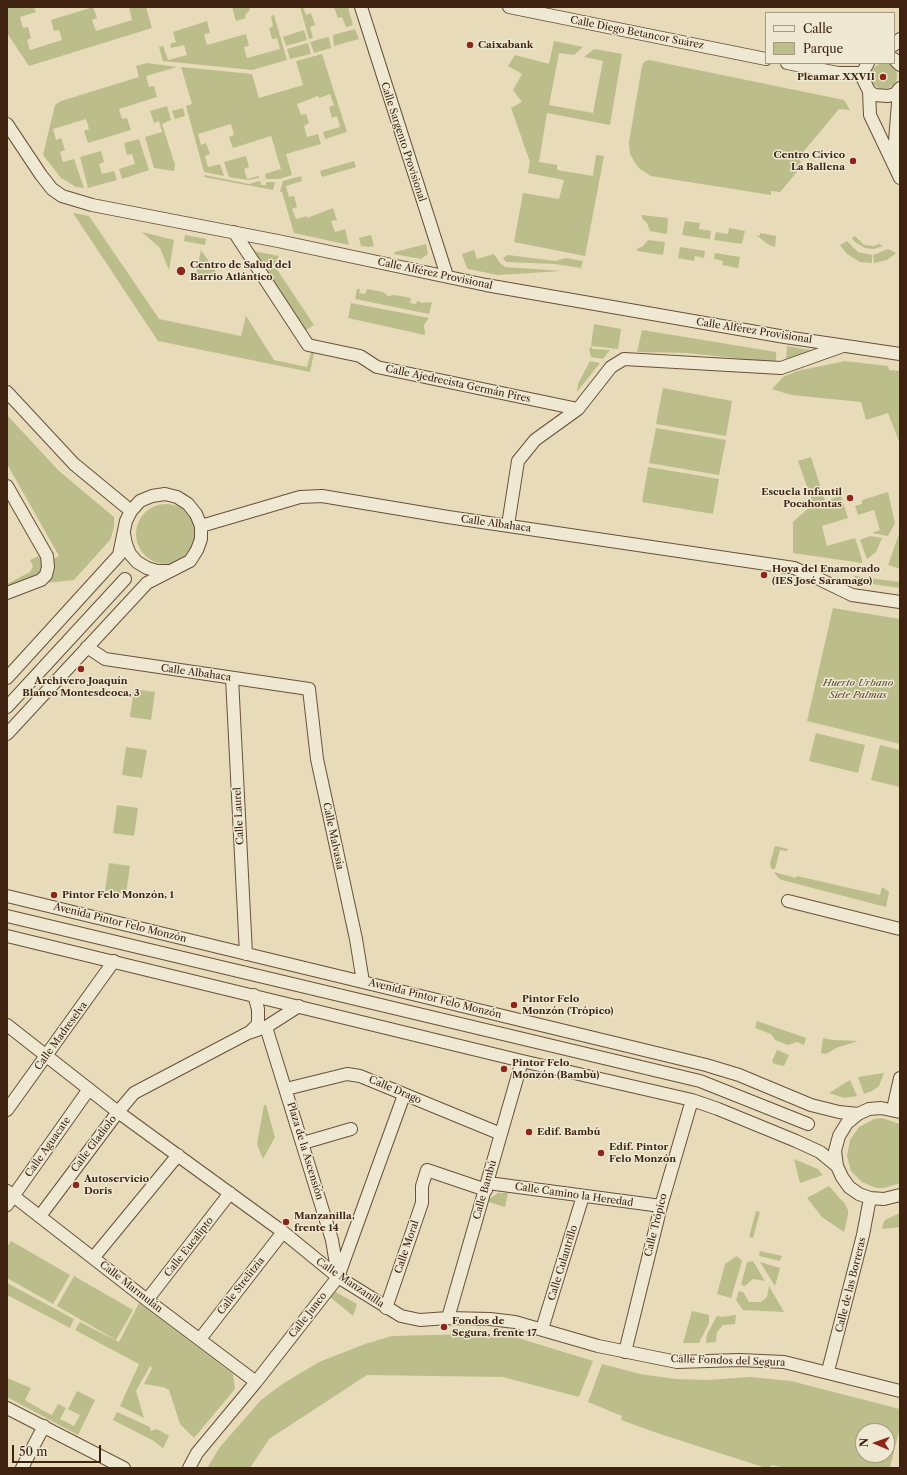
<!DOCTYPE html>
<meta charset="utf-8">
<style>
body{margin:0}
#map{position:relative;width:907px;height:1475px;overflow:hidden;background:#e7dbb9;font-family:"Libre Caslon Text",serif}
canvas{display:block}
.frame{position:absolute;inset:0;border:8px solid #3f220f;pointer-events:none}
.legend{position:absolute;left:765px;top:12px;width:130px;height:52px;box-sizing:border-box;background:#efe8d2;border:1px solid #a99984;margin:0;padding:5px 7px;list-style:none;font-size:12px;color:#3f220f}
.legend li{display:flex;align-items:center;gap:8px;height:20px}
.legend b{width:20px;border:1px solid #a99984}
.north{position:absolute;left:855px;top:1423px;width:40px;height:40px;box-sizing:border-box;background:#efe8d2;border:1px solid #a99984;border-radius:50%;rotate:272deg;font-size:11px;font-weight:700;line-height:16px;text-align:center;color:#3f220f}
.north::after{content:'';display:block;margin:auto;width:14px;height:18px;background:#8f2418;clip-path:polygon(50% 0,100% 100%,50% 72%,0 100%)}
.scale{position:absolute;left:12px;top:1445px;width:89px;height:18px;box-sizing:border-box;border:2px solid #3f220f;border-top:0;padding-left:5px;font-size:12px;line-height:14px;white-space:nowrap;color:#3f220f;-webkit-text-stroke:3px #efe8d2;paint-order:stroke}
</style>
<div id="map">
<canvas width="907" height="1475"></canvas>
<div class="frame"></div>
<ul class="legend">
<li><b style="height:5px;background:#efe8d2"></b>Calle</li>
<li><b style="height:11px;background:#bbbe8b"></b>Parque</li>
</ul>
<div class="north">N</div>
<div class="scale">50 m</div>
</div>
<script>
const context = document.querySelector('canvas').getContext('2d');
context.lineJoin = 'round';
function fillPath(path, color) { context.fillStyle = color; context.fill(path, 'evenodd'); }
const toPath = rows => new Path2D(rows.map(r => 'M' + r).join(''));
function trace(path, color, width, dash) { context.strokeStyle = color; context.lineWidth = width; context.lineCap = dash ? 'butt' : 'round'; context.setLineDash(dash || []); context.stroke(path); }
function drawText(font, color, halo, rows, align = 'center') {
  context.font = font + ' "Libre Caslon Text",serif'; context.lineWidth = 3; context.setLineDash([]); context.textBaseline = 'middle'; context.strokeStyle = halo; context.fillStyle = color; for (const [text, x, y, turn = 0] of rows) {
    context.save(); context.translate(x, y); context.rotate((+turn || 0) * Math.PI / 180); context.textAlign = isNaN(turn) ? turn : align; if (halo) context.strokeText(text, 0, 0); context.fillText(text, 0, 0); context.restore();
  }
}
const green = toPath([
 [7,7,34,7,36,12,20,17,23,28,28,27,31,38,27,40,30,50,62,40,59,30,54,31,51,20,93,7,97,18,92,20,96,31,132,20,129,7,146,7,152,28,29,66,7,33],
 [232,7,249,7,250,10,245,15,246,18,236,21],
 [300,7,303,7,306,15,311,13,315,25,310,27,313,38,309,39],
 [334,7,348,7,353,25,346,27,342,17,338,18],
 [274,15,287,60,252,70,163,61,159,47,163,46,168,60,187,55,184,45,171,48,170,44,176,42,173,32,207,21,210,33,204,34,207,45,246,34,249,46,244,47,247,58,280,49,277,38,272,39,269,28,273,26,271,16],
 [355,29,359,39,334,46,333,35],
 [304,30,307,40,286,46,283,37],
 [327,37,329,38,331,48,314,53,310,42],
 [554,41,583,47,574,55,559,53,549,105,593,113,603,61,584,57,594,49,622,54,610,125,547,113,539,162,557,165,557,170,593,176,596,155,604,156,585,256,514,242,523,193,559,199,564,180,528,173,530,162,511,108,522,102,513,90,522,74,508,66,515,55,549,64],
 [308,43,311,54,290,59,287,49],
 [322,54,347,132,325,139,323,132,340,127,337,116,332,118,329,107,334,105,330,94,319,98,318,96,297,104,301,115,306,114,309,123,304,126,307,137,318,134,321,144,286,154,292,175,279,179,266,179,265,174,281,169,271,136,233,148,229,137,234,135,231,124,198,134,201,145,206,143,210,154,205,156,208,167,220,164,224,176,204,172,186,106,192,104,181,67,252,74,259,98,303,85,296,61],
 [649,60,844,100,850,110,839,109,799,157,802,166,780,192,771,191,771,195,651,176,640,169,635,163,630,154,629,142,642,66,644,62],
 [147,63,177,67,146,76,149,87,154,86,157,97,119,109,122,119,127,118,131,130,88,143,84,131,89,129,86,119,53,129,56,140,61,138,65,150,60,152,63,162,74,159,84,188,76,187,61,178,43,155,55,105,61,101,139,77,136,66],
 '871 76a13 13 0 1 1 26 0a13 13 0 1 1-26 0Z',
 [167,106,171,120,162,124,175,165,174,171,154,168,145,137,162,132,159,121,154,123,150,111],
 [183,108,185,116,175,119,172,111],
 [139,139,149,170,122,179,119,169,135,164,132,154,127,155,124,143],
 [101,151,104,162,99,164,102,174,114,171,117,180,88,188,80,157],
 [246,156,249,167,244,169,247,179,259,176,259,178,248,180,229,177,224,162],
 [354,161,356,167,322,177,320,171],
 [205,175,249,184,260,181,261,185,266,185,266,182,275,182,273,190,204,177],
 [301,176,302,181,286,186,289,197,294,196,297,207,292,209,296,219,307,216,307,218,333,208,337,220,331,221,335,232,345,229,349,245,294,233,282,192,280,192,283,181],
 [73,213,89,216,159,319,241,336,246,316,274,360,307,367,311,352,314,353,310,372,158,341],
 [642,215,668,218,667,234,650,231,647,223,642,218],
 [685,221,700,223,699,229,711,231,710,239,682,235],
 [729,228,745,231,742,244,714,240,716,232,728,234],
 [142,232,174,240,169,270,160,248],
 [760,233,776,236,775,247,769,245,756,235,760,236],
 [185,235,206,239,205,245,184,241],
 [371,235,374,246,369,247,361,246,359,238],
 [855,236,864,245,874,246,879,244,883,246,874,249,865,248,855,242,852,238],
 [648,240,665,242,663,255,637,251,637,249,643,246],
 [847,241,858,252,872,255,872,263,860,262,847,254,840,245],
 [426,244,428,254,421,259,394,254,395,252],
 [680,247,705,251,704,258,695,256,694,261,678,258],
 [888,249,896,253,887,260,874,263,873,255],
 [201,250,221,279,196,274],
 [249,250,279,256,275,262,276,268,314,325,303,332],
 [474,250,477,259,494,254,500,263,505,267,562,271,498,275,468,269,466,266,462,254],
 [715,253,740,257,738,268,722,265,723,261,714,259],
 [508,255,555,261,566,258,583,261,581,268,555,264,506,262,503,258],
 [357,289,360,289,359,293,365,294,367,289,383,292,388,296,394,295,411,298,410,303,416,304,417,301,422,303,432,302,429,314,355,299],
 [351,303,429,318,424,325,425,335,348,318],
 [594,324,621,329,618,349,591,346],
 [642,330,776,352,776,361,771,362,687,353,637,352],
 [787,346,810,350,812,351,811,353,786,359],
 [592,347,592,349,610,350,603,359,591,357,589,348],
 [590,361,600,363,577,392,578,384],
 [845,361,888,366,889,370,900,371,900,444,888,413,866,420,861,402,791,395,772,389,783,377,797,371],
 [663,388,732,401,726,436,656,424],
 [7,415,59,471,114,517,114,528,110,540,74,580,46,583,52,560,59,556,7,464],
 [656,428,726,440,719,475,649,463],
 [811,457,825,501,841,496,848,518,822,526,827,546,855,538,862,559,862,563,793,553,793,522,813,504,798,461],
 [648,467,719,479,713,514,642,502],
 [888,492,895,523,888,536,872,533,880,530,874,510,858,515,855,506,862,504,862,500],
 '136 534a30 30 0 1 1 60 0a30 30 0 1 1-60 0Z',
 [900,531,900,569,888,565],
 [870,536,882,538,876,552,867,559,860,540],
 [39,556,43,562,42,568,37,578,7,589,7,584,30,572,33,566,30,560],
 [854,576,900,582,900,588,857,582],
 [833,608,900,619,900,744,807,721],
 [134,689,155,692,151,720,130,717],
 [816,733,865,745,858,773,809,761],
 [880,745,900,750,900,787,871,780],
 [126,747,147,750,142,778,122,775],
 [117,805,138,808,134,836,113,833],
 [775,846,788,849,787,851,780,850,775,869,771,869,770,863],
 [109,863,130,866,126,894,105,891],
 [774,872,796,878,797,876,880,895,882,887,889,892,886,907,782,880,778,878],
 [757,1021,806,1038,804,1045,797,1042,788,1045,775,1040,771,1034,755,1028],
 [823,1038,833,1040,858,1041,836,1048,826,1054,821,1053],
 [777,1050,789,1055,784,1066,774,1064,772,1061],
 [884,1073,879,1086,872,1091,864,1094,858,1077],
 [850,1080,857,1096,844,1098,829,1093],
 [264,1105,266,1105,275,1137,263,1159,257,1144],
 [882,1118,900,1124,900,1183,884,1188,876,1188,862,1182,851,1171,847,1156,850,1140,859,1127,874,1119],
 [794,1159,818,1169,823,1175,800,1183],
 [829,1186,845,1204,848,1210,848,1215,844,1232,822,1217,807,1198],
 [498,1193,508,1193,505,1207,489,1202,489,1199],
 [756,1211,760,1212,753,1238,749,1237],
 [900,1213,900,1227,882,1229,883,1224,885,1220],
 [11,1241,70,1275,53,1304,7,1278,7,1247],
 [760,1251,782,1256,780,1261,759,1256],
 [737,1256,742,1261,731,1298,717,1294,725,1264],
 [753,1261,765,1281,753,1279,745,1286,741,1285,747,1262],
 [760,1262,780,1268,775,1286],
 [74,1276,133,1310,116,1340,57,1306],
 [7,1283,74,1319,70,1328,7,1295],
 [769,1286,784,1312,743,1310,736,1300,739,1291,743,1292,749,1302,761,1302,767,1297],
 [334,1291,357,1304,353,1316,330,1297],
 [139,1303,233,1374,235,1389,194,1438,180,1424,169,1390,163,1387,144,1384,152,1368,150,1366,136,1391,144,1418,120,1406,139,1364,75,1330,80,1322,119,1342],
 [692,1311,709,1315,709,1323,699,1343,683,1343],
 [736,1315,735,1324,723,1325,717,1332,716,1342,706,1343,707,1334,717,1316,722,1317],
 [469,1334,501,1335,518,1338,593,1361,579,1397,503,1377,367,1375,269,1439,250,1468,207,1468,220,1447,261,1400,284,1383,319,1362,365,1344,392,1336],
 [602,1364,640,1374,676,1379,706,1380,751,1377,791,1381,900,1409,900,1427,890,1468,786,1468,771,1465,770,1468,766,1468,657,1433,621,1420,622,1416,588,1402],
 [863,1431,887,1431,887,1455,863,1455],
 [7,1378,31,1388,25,1400,42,1410,52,1415,58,1404,66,1408,60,1419,74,1426,80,1415,68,1409,77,1391,95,1400,78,1435,7,1397],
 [117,1412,150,1427,151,1431,157,1429,169,1436,163,1448,152,1440,113,1420]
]);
const minor = toPath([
 [361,7,447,276],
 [509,7,766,59],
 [894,45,900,39],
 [894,59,900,65],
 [787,63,838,73,863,73],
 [868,63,864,70,863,79,869,91,874,95,888,96,895,94,900,88],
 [869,91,870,115,900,178],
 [7,124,41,175,52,189,62,196,92,205,278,241,486,285,785,337,900,354],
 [898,166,895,141,899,90],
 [234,232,308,345,360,356,377,367,578,409],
 [7,392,74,464,131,511],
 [7,486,47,556,48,567,46,575,41,580,7,593],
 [508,525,518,461,535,440,578,409,611,367,624,359,781,368,843,346],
 [201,526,300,497,322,496,448,517,794,568,813,576,852,595,900,602],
 [124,534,126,544,130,554,137,562,147,568,157,571,168,571],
 [87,647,105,659,309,689,317,759,356,939,363,982],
 [7,678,119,555,126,521,131,511,140,501,152,496,165,494,177,497,188,504,196,514,201,526,201,539,197,550,190,561,147,583,7,734],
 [232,678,246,954],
 [7,707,125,579],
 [7,896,706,1065,739,1075,811,1105,839,1112,858,1114],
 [788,901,900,929],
 [7,916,700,1081,808,1124],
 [7,936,522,1061,692,1100,718,1109,796,1141,820,1152,837,1166],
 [7,1025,118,1112,283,1232,338,1277,401,1316,420,1320,448,1318,490,1319,515,1322,598,1346,677,1362,739,1360,784,1362,900,1391],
 [266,1027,332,1240,338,1276],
 [250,1032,258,1024,258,1009,254,995],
 [286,1089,347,1074,360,1076,501,1134],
 [893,1109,900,1078],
 [7,1110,114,961],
 [900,1112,881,1108,869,1109,858,1114,847,1123,839,1136,835,1151,837,1166,842,1177,849,1187,859,1194,870,1198,884,1199,900,1195],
 [303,1143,351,1129],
 [488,1183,661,1206],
 [7,1191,147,1300,256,1382],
 [7,1205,89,1089],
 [40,1216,118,1112,134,1093,248,1033,266,1027,299,1006],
 [94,1257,178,1155],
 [147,1300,230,1193],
 [386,1308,422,1203,422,1186,427,1170,486,1190],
 [448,1318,522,1061],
 [542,1329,583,1196],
 [200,1339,283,1232],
 [625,1352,661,1206,692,1100],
 [828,1371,863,1235,870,1198],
 [7,1408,124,1468],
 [22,1468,44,1426],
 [189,1468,197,1453,256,1382,338,1277,404,1095]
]);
const markers = [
 [470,45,4,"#8f2418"],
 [883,77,4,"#8f2418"],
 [853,161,4,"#8f2418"],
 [181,271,5,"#8f2418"],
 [850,498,4,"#8f2418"],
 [764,575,4,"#8f2418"],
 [81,669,4,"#8f2418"],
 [54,895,4,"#8f2418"],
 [514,1005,4,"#8f2418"],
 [504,1069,4,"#8f2418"],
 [529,1132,4,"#8f2418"],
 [601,1153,4,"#8f2418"],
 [76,1185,4,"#8f2418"],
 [286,1222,4,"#8f2418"],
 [444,1327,4,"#8f2418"]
];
const streetNames = [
 ["Calle Diego Betancor Suárez",637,33,11],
 ["Calle Sargento Provisional",403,142,72],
 ["Calle Alférez Provisional",435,274,12],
 ["Calle Alférez Provisional",754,331,9],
 ["Calle Ajedrecista Germán Pires",458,384,12],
 ["Calle Albahaca",496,524,8],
 ["Calle Albahaca",196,673,8],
 ["Calle Laurel",239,816,-93],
 ["Calle Malvasía",333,836,78],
 ["Avenida Pintor Felo Monzón",120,923,14],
 ["Avenida Pintor Felo Monzón",435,999,14],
 ["Calle Madreselva",61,1036,-54],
 ["Calle Drago",395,1090,23],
 ["Calle Gladiolo",94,1144,-53],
 ["Calle Aguacate",48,1147,-55],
 ["Plaza de la Ascensión",305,1151,73],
 ["Calle Bambú",485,1190,-74],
 ["Calle Camino la Heredad",574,1195,8],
 ["Calle Trópico",656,1225,-76],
 ["Calle Eucalipto",189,1247,-52],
 ["Calle Moral",407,1247,-71],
 ["Calle Culantrillo",563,1263,-73],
 ["Calle Manzanilla",350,1283,34],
 ["Calle de las Borreras",851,1285,-76],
 ["Calle Strelitzia",241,1286,-52],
 ["Calle Marmulán",131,1287,38],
 ["Calle Junco",308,1315,-52],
 ["Calle Fondos del Segura",728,1361,2]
];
const poiNames = [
 ["Caixabank",478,45],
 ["Pleamar XXVII",875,77,"right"],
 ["Centro Cívico",845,155,"right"],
 ["La Ballena",845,167,"right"],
 ["Centro de Salud del",190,265],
 ["Barrio Atlántico",190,277],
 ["Escuela Infantil",842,492,"right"],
 ["Pocahontas",842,504,"right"],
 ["Hoya del Enamorado",772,569],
 ["(IES José Saramago)",772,581],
 ["Archivero Joaquín",81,681,"center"],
 ["Blanco Montesdeoca, 3",81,693,"center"],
 ["Pintor Felo Monzón, 1",62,895],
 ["Pintor Felo",522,999],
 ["Monzón (Trópico)",522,1011],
 ["Pintor Felo",512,1063],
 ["Monzón (Bambú)",512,1075],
 ["Edif. Bambú",537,1132],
 ["Edif. Pintor",609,1147],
 ["Felo Monzón",609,1159],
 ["Autoservicio",84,1179],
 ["Doris",84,1191],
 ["Manzanilla,",294,1216],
 ["frente 14",294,1228],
 ["Fondos de",452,1321],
 ["Segura, frente 17",452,1333]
];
const parkNames = [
 ["Huerto Urbano",858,683],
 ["Siete Palmas",858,695]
];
fillPath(green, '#bbbe8b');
trace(minor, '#69503a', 14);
trace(minor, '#efe8d2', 12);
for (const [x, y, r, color] of markers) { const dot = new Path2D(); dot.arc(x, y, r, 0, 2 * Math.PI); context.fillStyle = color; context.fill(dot); trace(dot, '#efe8d2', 1.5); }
drawText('10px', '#3f220f', '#efe8d2', streetNames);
drawText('bold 10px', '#3f220f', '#efe8d2', poiNames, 'left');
drawText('italic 10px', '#5e492e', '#efe8d2', parkNames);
</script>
